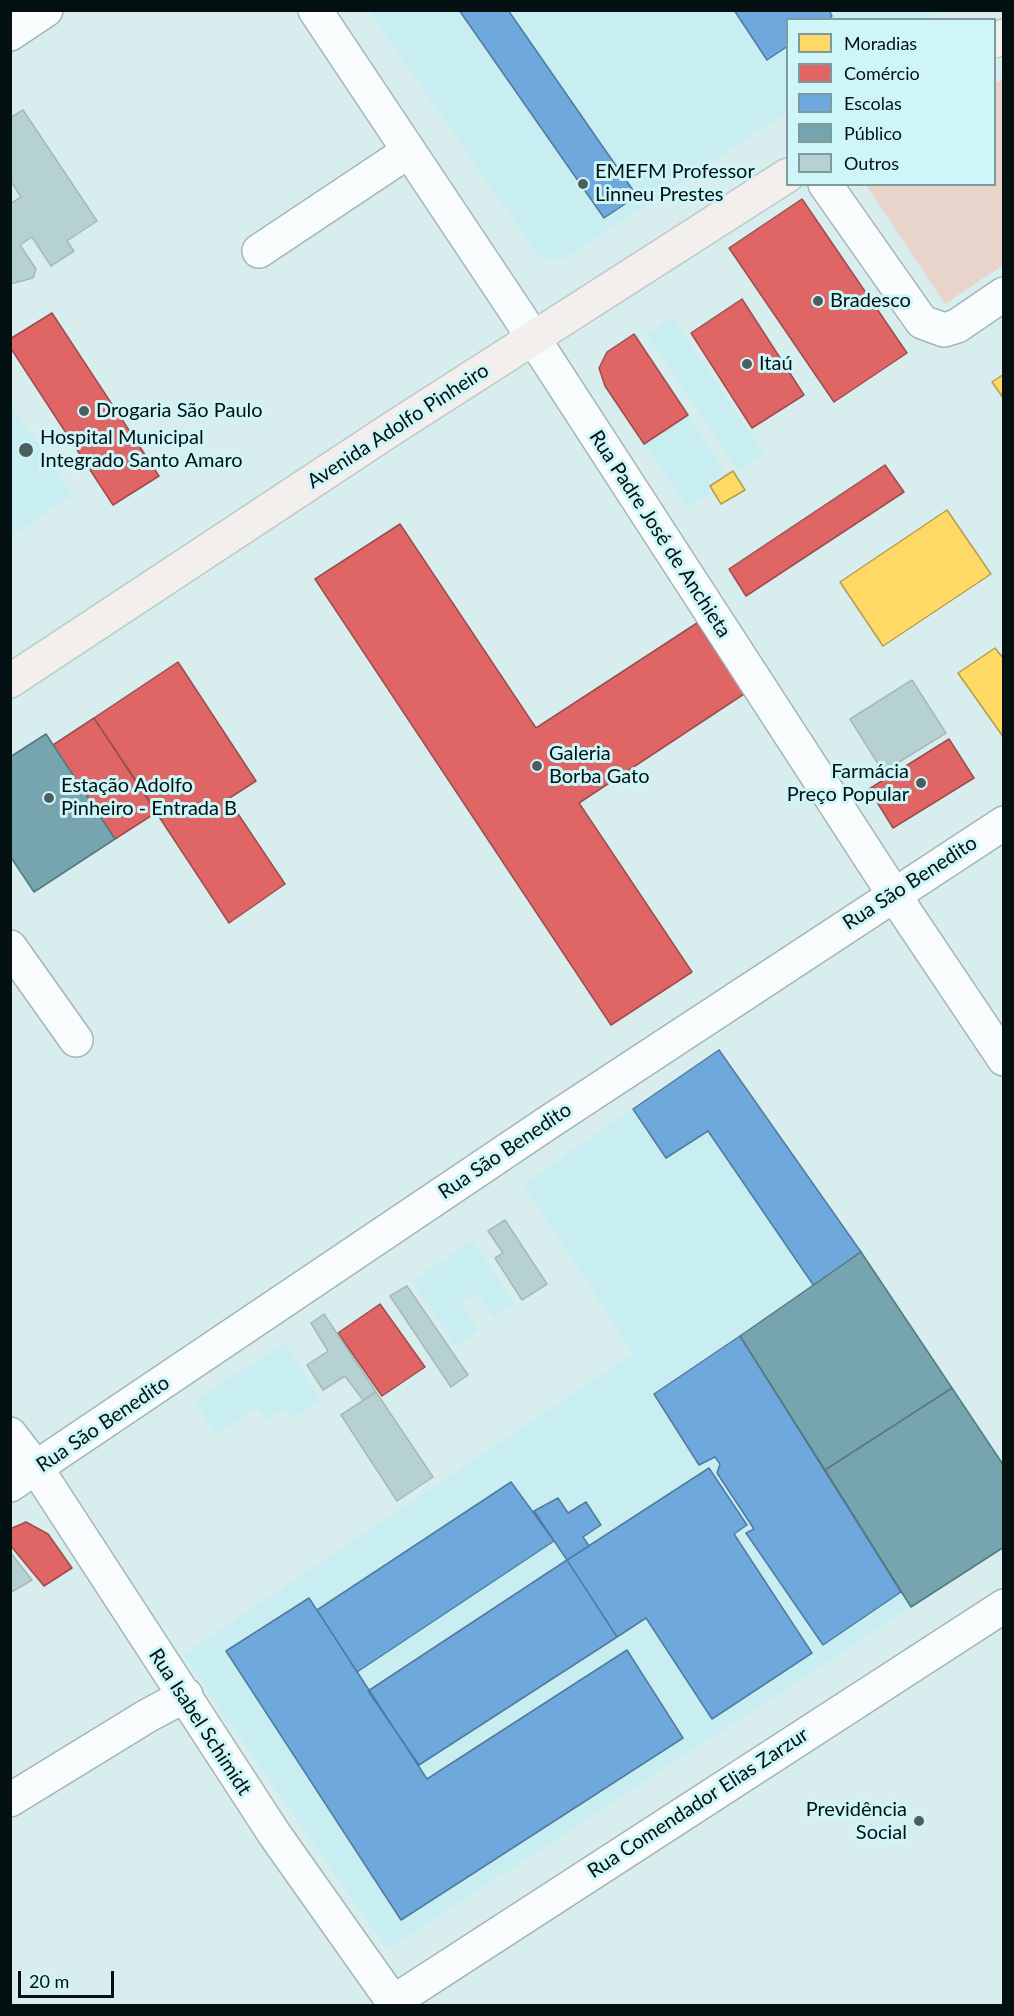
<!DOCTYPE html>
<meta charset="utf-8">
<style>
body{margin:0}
#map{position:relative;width:1014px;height:2016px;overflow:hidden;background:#d8edee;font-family:Lato,sans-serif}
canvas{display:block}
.frame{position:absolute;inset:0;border:12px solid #041112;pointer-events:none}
.legend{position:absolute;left:786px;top:18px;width:210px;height:168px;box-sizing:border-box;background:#cef5f8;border:2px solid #7d9a9c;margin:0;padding:8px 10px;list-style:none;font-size:18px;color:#041112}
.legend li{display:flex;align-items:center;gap:12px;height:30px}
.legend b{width:30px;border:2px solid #7d9a9c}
.scale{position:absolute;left:18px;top:1971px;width:96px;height:27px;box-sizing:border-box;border:3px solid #041112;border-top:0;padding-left:8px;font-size:18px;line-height:21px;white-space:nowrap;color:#041112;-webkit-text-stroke:4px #cef5f8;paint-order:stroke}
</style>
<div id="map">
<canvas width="1014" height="2016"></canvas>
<div class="frame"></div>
<ul class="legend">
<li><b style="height:16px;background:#ffd966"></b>Moradias</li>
<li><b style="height:16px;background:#e06666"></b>Comércio</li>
<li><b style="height:16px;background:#6fa8dc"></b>Escolas</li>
<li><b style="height:16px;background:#76a5af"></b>Público</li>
<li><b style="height:16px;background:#b6d1d2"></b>Outros</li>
</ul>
<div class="scale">20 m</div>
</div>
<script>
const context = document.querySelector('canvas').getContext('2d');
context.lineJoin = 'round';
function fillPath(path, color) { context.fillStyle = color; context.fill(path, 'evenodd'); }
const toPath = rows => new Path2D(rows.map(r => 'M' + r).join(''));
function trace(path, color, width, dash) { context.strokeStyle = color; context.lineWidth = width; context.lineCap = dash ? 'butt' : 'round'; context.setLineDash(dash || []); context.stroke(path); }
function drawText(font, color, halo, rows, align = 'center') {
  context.font = font + ' Lato,sans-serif'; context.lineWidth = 6; context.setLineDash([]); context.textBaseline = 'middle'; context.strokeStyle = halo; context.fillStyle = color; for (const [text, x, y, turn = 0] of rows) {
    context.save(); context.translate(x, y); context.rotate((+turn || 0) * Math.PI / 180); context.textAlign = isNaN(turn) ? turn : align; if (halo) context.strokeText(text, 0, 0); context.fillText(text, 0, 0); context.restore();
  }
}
const built = toPath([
 [369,11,940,11,926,19,788,20,787,112,565,259,552,261,539,257],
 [672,317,764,454,739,471,646,335],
 [11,404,72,495,11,536,10,536],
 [688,415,725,472,708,484,709,494,687,508,644,444],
 [719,1050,850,1236,1003,1466,1003,1547,387,1950,183,1655,633,1353,523,1184],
 [473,1240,515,1303,494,1317,478,1293,461,1304,479,1331,455,1346,412,1281],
 [285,1343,320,1400,293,1418,286,1408,267,1420,257,1407,216,1434,194,1401]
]);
const green = toPath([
 [1003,78,1003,265,945,304,866,185,994,184,995,84]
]);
const homes = toPath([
 [1004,374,1004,399,992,382,1004,374],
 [733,471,745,490,721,504,710,486,733,471],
 [947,510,991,574,883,646,840,582,947,510],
 [995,648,1004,659,1004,738,958,673,995,648]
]);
const shops = toPath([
 [802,199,907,353,834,402,729,248,802,199],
 [742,299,804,395,752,428,691,333,742,299],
 [52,313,159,476,113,505,10,347,10,339,52,313],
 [634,334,688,415,644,444,605,386,599,368,607,352,634,334],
 [885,465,904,492,746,596,729,569,885,465],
 [400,524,536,728,697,623,744,694,579,803,692,972,611,1025,315,579,400,524],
 [178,662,256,781,228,799,285,884,229,923,94,718,178,662],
 [94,718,157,812,115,839,53,745,94,718],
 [949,739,974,778,893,828,869,789,949,739],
 [380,1304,425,1367,382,1396,338,1333,380,1304],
 [26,1522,48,1534,72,1568,44,1586,10,1545,10,1529,26,1522]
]);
const schools = toPath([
 [459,10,508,10,637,196,604,218,459,10],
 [734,10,829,10,832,16,828,20,788,20,788,46,767,60,734,10],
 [719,1050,861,1252,814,1286,708,1131,666,1158,633,1109,719,1050],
 [740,1336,901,1592,823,1645,746,1533,754,1529,717,1473,720,1464,715,1457,699,1465,654,1394,740,1336],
 [709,1468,747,1525,734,1534,812,1653,712,1719,646,1618,617,1637,567,1560,709,1468],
 [511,1482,554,1541,357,1672,317,1610,511,1482],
 [558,1498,568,1513,586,1502,601,1525,583,1537,589,1546,567,1560,534,1511,558,1498],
 [567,1560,617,1637,419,1765,368,1691,567,1560],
 [309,1598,427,1779,627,1650,683,1738,401,1920,226,1651,309,1598]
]);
const public = toPath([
 [46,734,115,839,34,892,10,856,10,757,46,734],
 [861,1252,952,1388,825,1470,740,1336,861,1252],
 [952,1388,1004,1466,1004,1547,911,1607,825,1470,952,1388]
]);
const building = toPath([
 [23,110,97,221,67,241,74,251,51,266,32,237,20,245,36,269,33,278,10,284,10,204,21,197,10,180,10,118,23,110],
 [912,680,946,733,883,772,850,719,912,680],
 [505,1220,547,1284,522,1300,495,1258,503,1253,488,1231,505,1220],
 [407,1286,468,1375,451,1387,390,1296,407,1286],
 [324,1314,376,1392,363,1400,345,1376,323,1390,307,1365,328,1351,311,1323,324,1314],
 [376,1392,433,1477,397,1501,341,1415,376,1392],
 [10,1552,32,1580,10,1593,10,1552]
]);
const minor = toPath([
 [315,10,517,313,906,913,1004,1059],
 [10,34,46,10],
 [825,184,922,322,944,330,957,326,1004,294],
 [259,251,409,151],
 [10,947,76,1040],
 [10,1434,37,1469,275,1835,396,2006],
 [10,1485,549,1122,1004,823],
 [10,1800,147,1716,186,1695],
 [393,2002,1004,1606]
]);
const major = toPath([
 [994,41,1004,36],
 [10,681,393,428,788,175]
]);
const markers = [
 [583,184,6,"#4e5e5f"],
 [818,301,6,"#4e5e5f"],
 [747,364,6,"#4e5e5f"],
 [84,411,6,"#4e5e5f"],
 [26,450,8,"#4e5e5f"],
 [537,766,6,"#4e5e5f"],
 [921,783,6,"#4e5e5f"],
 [49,798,6,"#4e5e5f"],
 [919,1821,6,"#4e5e5f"]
];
const poiNames = [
 ["EMEFM Professor",595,172],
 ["Linneu Prestes",595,195],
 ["Bradesco",830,301],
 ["Itaú",759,364],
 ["Drogaria São Paulo",96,411],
 ["Hospital Municipal",40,438],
 ["Integrado Santo Amaro",40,461],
 ["Galeria",549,754],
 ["Borba Gato",549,777],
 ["Farmácia",909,772,"right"],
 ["Preço Popular",909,795,"right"],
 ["Estação Adolfo",61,786],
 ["Pinheiro - Entrada B",61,809],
 ["Previdência",907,1810,"right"],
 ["Social",907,1833,"right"]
];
const streetNames = [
 ["Avenida Adolfo Pinheiro",398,426,-33],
 ["Rua Padre José de Anchieta",660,534,57],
 ["Rua São Benedito",910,883,-33],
 ["Rua São Benedito",505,1151,-34],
 ["Rua São Benedito",103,1424,-34],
 ["Rua Isabel Schimidt",200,1722,57],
 ["Rua Comendador Elias Zarzur",698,1803,-33]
];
fillPath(built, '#c9eef1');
fillPath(green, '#e9d4cc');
fillPath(homes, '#ffd966');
trace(homes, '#b49d4d', 1.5);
fillPath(shops, '#e06666');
trace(shops, '#9e4c4d', 1.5);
fillPath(schools, '#6fa8dc');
trace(schools, '#4f7b9f', 1.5);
fillPath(public, '#76a5af');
trace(public, '#547980', 1.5);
fillPath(building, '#b6d1d2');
trace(building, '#a7b8b9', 1.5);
trace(minor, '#a4b5b6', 36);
trace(major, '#bec9c9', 36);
trace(minor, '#f9fcfc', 33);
trace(major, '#f2efed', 33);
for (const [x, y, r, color] of markers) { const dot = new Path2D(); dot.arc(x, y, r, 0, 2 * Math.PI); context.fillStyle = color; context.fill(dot); trace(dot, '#cef5f8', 2); }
drawText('20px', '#041112', '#cef5f8', poiNames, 'left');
drawText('20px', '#041112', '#cef5f8', streetNames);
</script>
